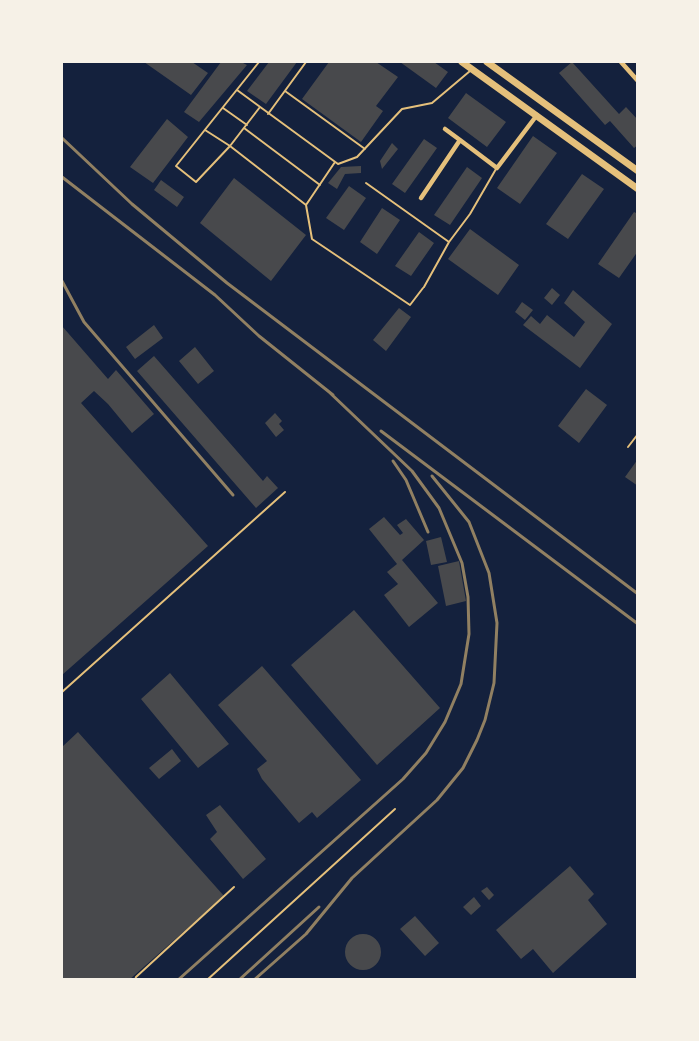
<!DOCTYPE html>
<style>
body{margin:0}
#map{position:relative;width:699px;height:1041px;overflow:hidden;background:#14213d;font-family:"Source Sans 3",sans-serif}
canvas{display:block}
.frame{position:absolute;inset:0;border:63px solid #f6f1e7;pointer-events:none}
</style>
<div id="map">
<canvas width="699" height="1041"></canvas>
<div class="frame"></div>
</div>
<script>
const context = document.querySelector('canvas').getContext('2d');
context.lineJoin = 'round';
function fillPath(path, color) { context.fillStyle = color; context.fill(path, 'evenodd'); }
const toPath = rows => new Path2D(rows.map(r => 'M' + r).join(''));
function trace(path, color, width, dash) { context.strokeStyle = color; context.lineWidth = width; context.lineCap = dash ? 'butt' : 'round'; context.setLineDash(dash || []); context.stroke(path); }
const building = toPath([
 [144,62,192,62,208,73,191,95],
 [221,62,241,62,247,65,199,122,184,112],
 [269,62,297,62,266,104,247,91],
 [329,62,376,62,398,77,376,106,383,111,361,142,302,99],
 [400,62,434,62,448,72,436,88],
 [572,62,619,114,626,107,638,120,638,145,634,148,610,121,605,125,559,73],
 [466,93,506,122,487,147,448,118],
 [167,119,188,137,153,183,130,167],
 [533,136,557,153,520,204,497,188],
 [424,139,437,148,405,193,392,184],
 [392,143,398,149,382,169,380,161],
 [361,166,361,173,345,174,337,189,328,183,341,167],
 [467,167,482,178,450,225,434,215],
 [582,174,604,189,568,239,546,224],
 [234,178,306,235,271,281,200,223],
 [161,180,184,197,177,207,154,190],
 [349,186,366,198,344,230,326,218],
 [382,208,400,220,377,254,360,242],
 [634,212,638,214,638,251,619,278,598,264],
 [470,229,519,265,498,295,448,259],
 [419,232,434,243,411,276,395,266],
 [552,288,560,295,552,305,544,298],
 [573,290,612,324,580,368,523,325,531,316,540,324,547,315,574,337,585,322,564,303],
 [522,302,533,310,525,320,515,312],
 [399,308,411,317,386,351,373,340],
 [154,325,163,338,135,359,126,347],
 [62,326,108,379,116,370,154,414,132,433,108,404,94,391,81,403,208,546,62,675],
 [195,347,214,371,198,384,179,361],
 [154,356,263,481,267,476,278,488,256,508,137,371],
 [586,389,607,405,579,443,558,426],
 [275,413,282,421,279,424,284,430,276,437,265,423],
 [638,459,638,486,625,477],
 [384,517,400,535,403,533,397,525,406,519,424,540,402,560,438,603,409,627,384,595,398,584,387,572,397,564,369,529],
 [441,537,447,562,431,565,426,541],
 [459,561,466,601,446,606,438,566],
 [354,610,440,708,377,765,291,665],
 [262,666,361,780,317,818,312,812,299,823,262,779,257,769,267,761,218,705],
 [170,673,229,744,198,768,141,699],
 [78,732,224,896,129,980,62,980,62,747],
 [172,749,181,761,159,779,149,768],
 [220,805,266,859,243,879,210,839,217,832,206,815],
 [570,866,594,894,588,900,607,924,553,973,533,949,521,959,496,930],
 [487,887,494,895,489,900,481,891],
 [474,897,481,906,471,915,463,907],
 [415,916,439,943,425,956,400,929],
 '345 952a18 18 0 1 1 36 0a18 18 0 1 1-36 0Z'
]);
const service = toPath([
 [259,62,176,166,196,182,230,146,306,205,335,162],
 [237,90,338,164,357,157,402,109,432,103,470,71],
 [285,91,365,149],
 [223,108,247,125],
 [268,114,306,62],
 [244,128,320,185],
 [205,130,230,146,260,107],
 [366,183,449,242],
 [306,205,312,239,410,305,423,288],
 [424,287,449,242,470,214,496,169],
 [628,447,638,434],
 [62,692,285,492],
 [135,980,136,977,234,887],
 [207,980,395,809]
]);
const minor = toPath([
 [621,62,638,81],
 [445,129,460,140],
 [421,198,460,140,497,168,537,115]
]);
const secondary = toPath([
 [462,62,638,189],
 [487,62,638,171]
]);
const rail = toPath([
 [62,138,132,204,227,283,638,594],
 [62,177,215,295,259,336,333,395],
 [62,281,84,322,233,495],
 [381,431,638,624],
 [393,461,406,480,428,532],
 [178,980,403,779,426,753,445,722,461,684,469,634,468,597,462,563,439,508,412,471,327,390],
 [239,980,319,907],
 [254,980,306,934,352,878,437,800,463,768,477,740,485,720,494,683,497,623,489,573,469,522,432,476]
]);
fillPath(building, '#48494c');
trace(service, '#e5c07b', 2);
trace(minor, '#e5c07b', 4.5);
trace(secondary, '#e5c07b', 7);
trace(rail, '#918062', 3);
</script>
